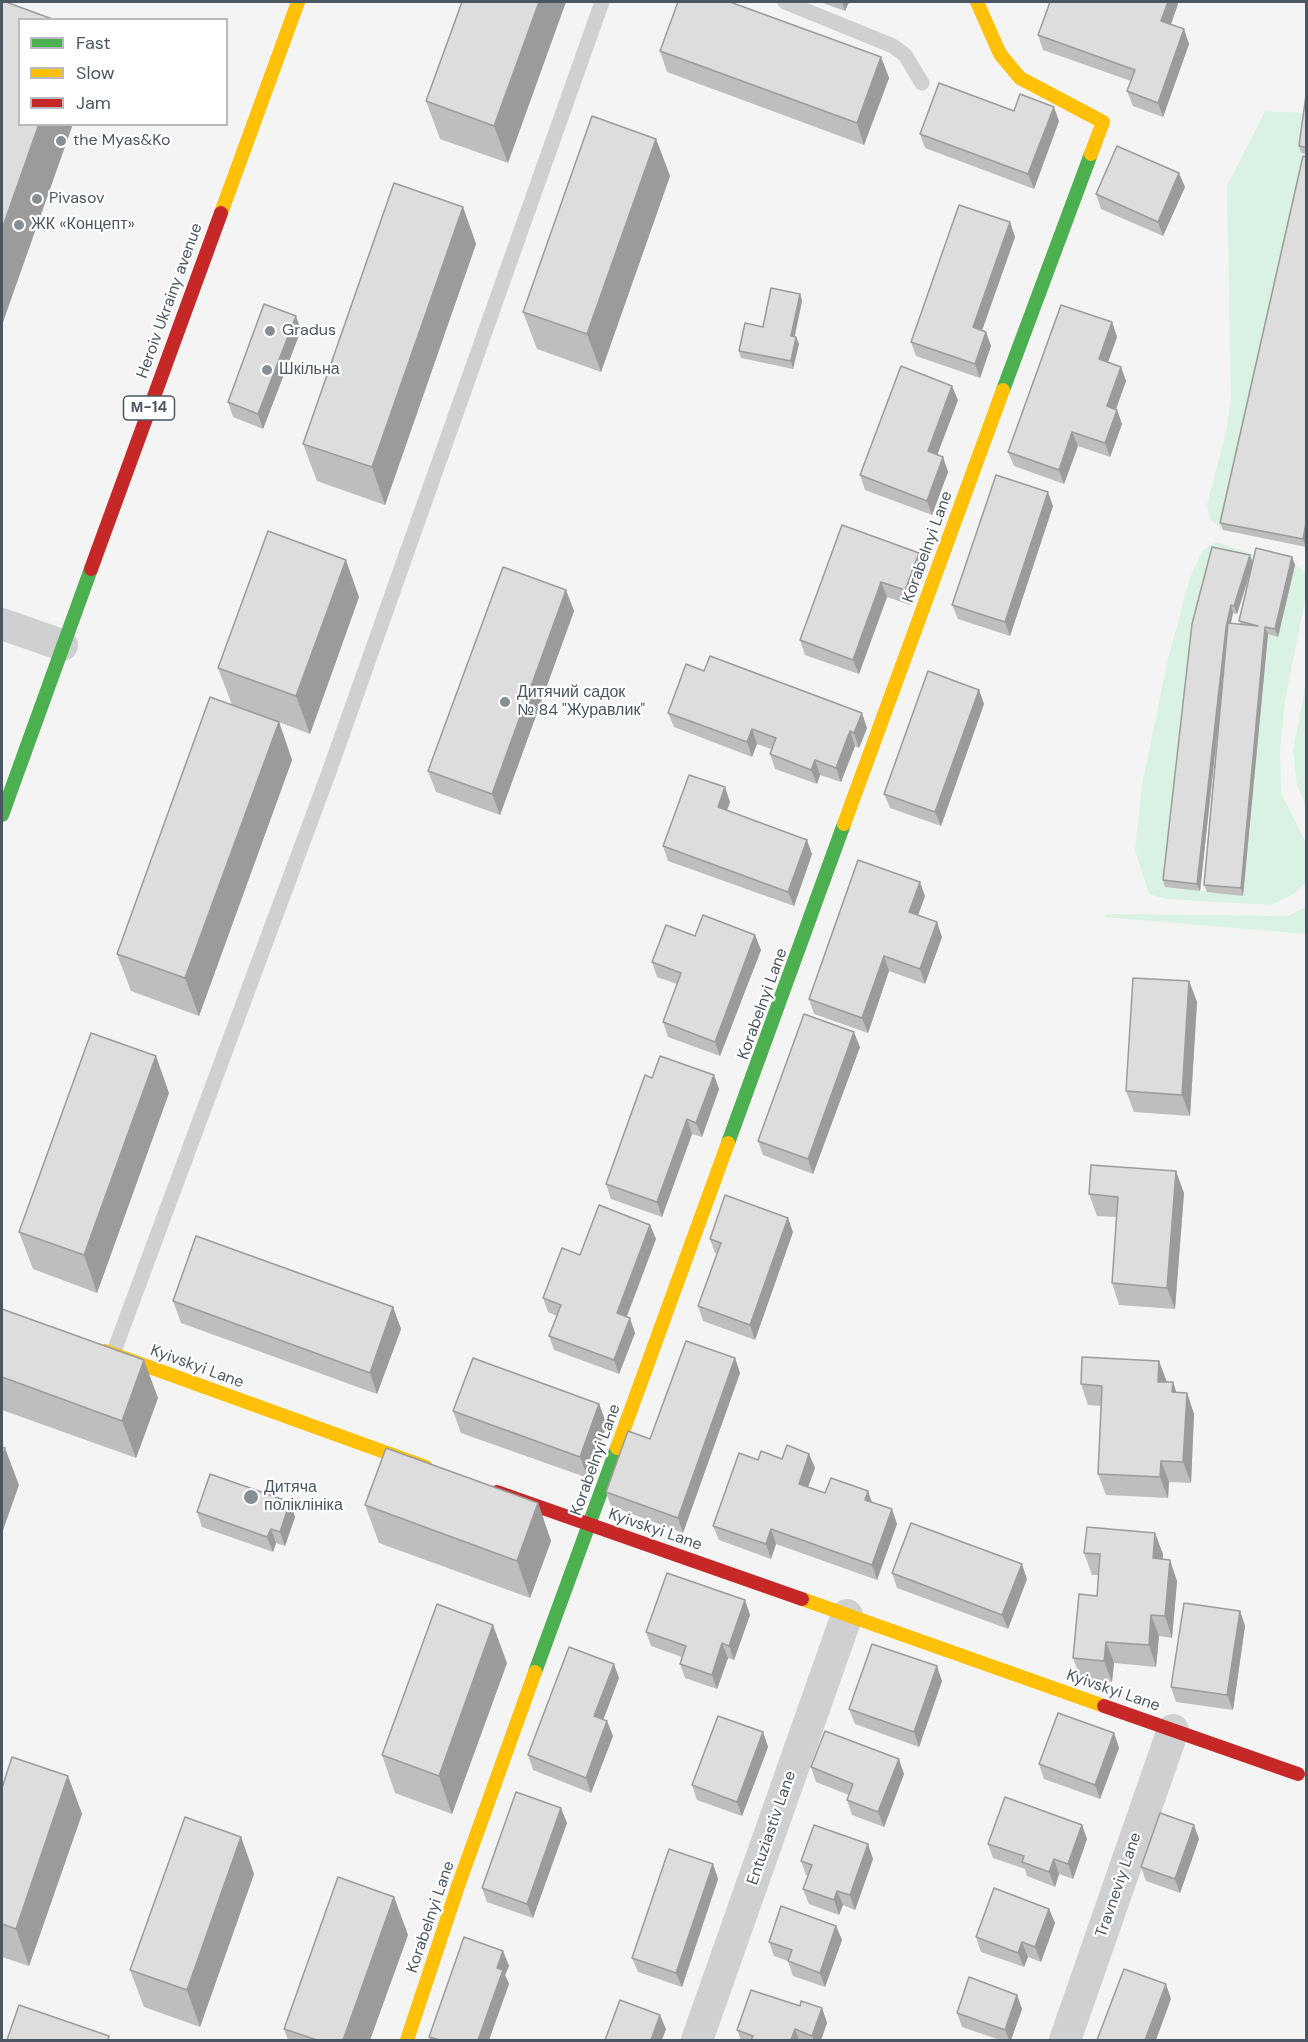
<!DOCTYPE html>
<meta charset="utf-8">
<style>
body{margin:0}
#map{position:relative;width:1308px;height:2042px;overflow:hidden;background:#f4f4f4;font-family:"DM Sans",sans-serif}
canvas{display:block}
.frame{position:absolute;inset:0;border:3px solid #4a5661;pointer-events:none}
.legend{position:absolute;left:18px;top:18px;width:210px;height:108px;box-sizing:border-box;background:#fff;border:2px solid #b7bbc0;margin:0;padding:8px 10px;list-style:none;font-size:18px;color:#4a5661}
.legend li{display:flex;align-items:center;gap:12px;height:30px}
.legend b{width:30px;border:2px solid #b7bbc0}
</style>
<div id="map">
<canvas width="1308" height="2042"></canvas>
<div class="frame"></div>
<ul class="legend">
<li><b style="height:8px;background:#4caf50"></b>Fast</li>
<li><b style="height:8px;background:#ffc107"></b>Slow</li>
<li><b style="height:8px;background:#c62828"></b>Jam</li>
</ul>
</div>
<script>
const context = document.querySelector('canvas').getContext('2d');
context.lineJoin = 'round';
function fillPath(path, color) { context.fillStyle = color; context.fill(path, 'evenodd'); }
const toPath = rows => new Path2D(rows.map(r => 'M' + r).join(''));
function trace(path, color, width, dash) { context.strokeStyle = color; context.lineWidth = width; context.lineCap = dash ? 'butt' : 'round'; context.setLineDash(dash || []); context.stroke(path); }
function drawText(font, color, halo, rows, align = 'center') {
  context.font = font + ' "DM Sans",sans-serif'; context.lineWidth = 4.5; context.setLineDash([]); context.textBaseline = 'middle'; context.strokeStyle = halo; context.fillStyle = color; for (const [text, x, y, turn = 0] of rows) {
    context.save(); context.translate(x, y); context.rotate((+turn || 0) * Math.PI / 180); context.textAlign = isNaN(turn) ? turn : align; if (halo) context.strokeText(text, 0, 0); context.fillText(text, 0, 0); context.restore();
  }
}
const green = toPath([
 [1265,111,1306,113,1301,153,1306,164,1223,530,1210,519,1207,504,1226,432,1231,399,1227,186],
 [1216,542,1259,556,1253,563,1216,555,1166,887,1243,895,1268,634,1278,636,1295,565,1305,572,1306,595,1285,700,1280,750,1281,793,1306,843,1306,881,1295,893,1271,905,1166,899,1149,894,1135,850,1142,785,1168,659,1190,577,1203,550],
 [1306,682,1306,806,1297,785,1293,751],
 [1306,907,1306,934,1104,917,1107,914,1288,916]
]);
const lane = toPath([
 [785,2,893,46,905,55,922,83],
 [113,1354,329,772,602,2]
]);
const street = toPath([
 [2,624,62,645],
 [697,2040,847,1615],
 [1065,2040,1173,1730]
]);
const fast = toPath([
 [1003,390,1091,154],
 [2,815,91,569],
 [728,1143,844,824],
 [535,1672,617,1448]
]);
const slow = toPath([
 [977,2,1000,54,1020,78,1103,122,1091,154],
 [221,213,298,2],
 [844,824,1003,390],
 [105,1351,426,1467],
 [617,1448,728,1143],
 [802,1599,1104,1706],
 [407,2040,458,1886,535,1672]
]);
const jam = toPath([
 [91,569,221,213],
 [497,1492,802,1599],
 [1104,1706,1298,1774]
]);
const wall = toPath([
 [462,2,508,163,440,139,426,101],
 [820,2,849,2,845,11],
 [1050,2,1177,2,1178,4,1171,24,1189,44,1163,117,1133,106,1127,91,1131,81,1043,50,1038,35],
 [660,51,881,57,889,78,864,145,667,72],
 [1306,95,1306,154,1301,153,1299,146],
 [1014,111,1059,121,1034,189,925,148,920,134],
 [656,139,670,176,601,372,537,349,523,312],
 [1303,156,1306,547,1223,530,1220,523],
 [1185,187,1163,236,1101,209,1096,194],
 [463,207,476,244,385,505,317,481,303,444],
 [1010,222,1015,237,982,330,986,332,991,346,980,378,916,356,911,342],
 [800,294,802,301,795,336,796,337,799,344,793,369,741,358,739,351,763,327],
 [1112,322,1117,337,1108,362,1121,367,1126,381,1116,409,1117,410,1122,424,1110,457,1078,446,1064,484,1014,466,1008,452],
 [301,330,263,429,233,417,228,402],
 [958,400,937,455,943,457,948,472,932,515,865,490,860,475],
 [1053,506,1010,636,958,619,952,605],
 [842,525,925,567,910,605,887,597,859,674,805,655,800,640],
 [1292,557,1295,565,1278,637,1268,634,1243,896,1207,892,1204,885,1218,725,1200,891,1165,887,1163,880,1192,624,1253,563],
 [1253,564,1239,621,1241,624,1231,624,1233,613,1237,614],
 [566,590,574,611,500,815,436,792,428,771],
 [359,597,310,734,279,722,292,760,199,1016,131,991,117,954,232,705,218,668],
 [704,671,867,728,859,748,855,746,841,782,820,775,817,784,775,769,770,754,771,749,757,744,752,757,674,727,668,713],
 [979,690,984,704,941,826,890,808,884,794],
 [730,802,727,810,812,854,794,906,668,861,663,846],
 [925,896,918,915,942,937,925,984,889,971,868,1033,814,1014,809,999],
 [755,935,761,950,720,1056,668,1037,663,1022,677,984,657,977,652,962,695,936],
 [1189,981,1197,1002,1190,1116,1134,1112,1126,1091],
 [860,1047,813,1174,763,1155,758,1141],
 [714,1075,719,1089,702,1137,692,1134,662,1217,611,1199,606,1184,652,1078],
 [169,1093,97,1293,33,1269,19,1232],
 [1184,1193,1175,1309,1119,1305,1112,1283,1116,1217,1097,1216,1089,1194],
 [650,1225,656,1239,627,1317,635,1333,619,1374,554,1350,549,1336,557,1316,548,1312,543,1298,580,1255],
 [793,1232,755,1340,703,1321,698,1306,717,1254,715,1253,710,1239],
 [173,1301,393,1307,401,1329,377,1394,181,1323],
 [2,1309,158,1398,136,1458,2,1410],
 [735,1358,740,1373,683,1533,611,1506,606,1492,650,1439],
 [1167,1382,1176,1392,1187,1393,1194,1414,1191,1483,1169,1482,1168,1498,1106,1495,1098,1474,1101,1406,1088,1405,1081,1384],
 [599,1404,607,1425,588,1478,461,1433,453,1411],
 [809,1454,815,1468,808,1487,825,1493,868,1491,872,1502,897,1524,877,1580,776,1544,771,1559,719,1540,713,1526,758,1460,782,1459],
 [290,1502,295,1517,285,1546,276,1543,273,1552,202,1527,197,1512],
 [538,1503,551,1541,530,1598,379,1543,365,1505],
 [1084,1553,1163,1554,1163,1559,1177,1581,1172,1638,1159,1636,1156,1667,1114,1663,1112,1682,1081,1679,1073,1658,1097,1596,1098,1575,1092,1575],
 [892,1573,1027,1579,1008,1629,897,1588],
 [745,1600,750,1615,734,1660,728,1658,717,1689,685,1678,680,1664,682,1657,651,1646,646,1632],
 [1240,1611,1245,1626,1233,1710,1176,1702,1171,1687],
 [507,1663,452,1814,395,1793,382,1755],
 [619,1678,603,1720,607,1721,613,1736,591,1793,533,1770,528,1755],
 [942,1681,919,1747,855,1724,849,1709],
 [763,1732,768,1747,742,1816,697,1800,692,1785],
 [1114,1733,1119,1748,1100,1799,1044,1779,1039,1764],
 [811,1767,904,1774,884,1827,852,1815,847,1800,849,1795,816,1782],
 [68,1776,82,1814,29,1966,2,1957,2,1788],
 [567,1823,533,1918,487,1902,482,1888],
 [1082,1825,1087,1839,1073,1879,1059,1874,1055,1887,1027,1876,1025,1869,993,1858,988,1844],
 [241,1837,254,1874,200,2027,144,2007,130,1970],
 [1199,1839,1180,1893,1146,1881,1141,1867],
 [873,1859,855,1910,843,1905,839,1915,809,1904,803,1889,808,1876,806,1875,801,1861],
 [713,1864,718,1879,682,1987,638,1972,632,1958],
 [394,1897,408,1935,370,2040,288,2040,284,2029],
 [1049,1909,1055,1923,1041,1962,1028,1957,1024,1967,981,1952,976,1937],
 [836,1926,842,1940,825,1987,793,1976,788,1961,774,1956,769,1942],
 [503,1951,509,1966,505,1975,509,1984,489,2040,430,2040,429,2037],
 [1017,1995,1022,2009,1011,2040,1000,2040,962,2027,957,2013],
 [800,2006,822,2008,827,2023,821,2040,741,2040,737,2030]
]);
const shadedWall = toPath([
 [539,2,566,2,508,163,494,126],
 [842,2,849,2,845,11],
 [1168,2,1177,2,1178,4,1167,35,1161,21],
 [1184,29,1189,44,1163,117,1158,103],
 [881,57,889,78,864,145,857,123],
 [1054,107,1059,121,1034,189,1028,174],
 [39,124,73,124,2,325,2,229],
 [656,139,670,176,601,372,587,334],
 [1179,173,1185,187,1163,236,1158,222],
 [463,207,476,244,385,505,372,467],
 [1010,222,1015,237,978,342,973,327],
 [800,294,802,301,793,343,791,336],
 [296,316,301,330,263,429,258,414],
 [1112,322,1117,337,1104,373,1099,359],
 [986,332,991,346,980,378,975,364],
 [796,337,799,344,793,369,791,361],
 [1121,367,1126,381,1112,420,1107,406],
 [952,386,958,400,933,466,928,451],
 [1117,410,1122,424,1110,457,1105,443],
 [1072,432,1078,446,1064,484,1059,470],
 [943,457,948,472,932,515,927,501],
 [1048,492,1053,506,1010,636,1005,622],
 [1306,523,1306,547,1303,539],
 [919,553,925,567,910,605,905,590],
 [1250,555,1253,563,1237,614,1234,606],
 [1292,557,1295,565,1278,637,1275,629],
 [346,560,359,597,310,734,296,696],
 [881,582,887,597,859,674,853,660],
 [566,590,574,611,500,815,492,794],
 [1231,605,1233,613,1228,635,1200,891,1197,884,1226,628],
 [1265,627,1268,634,1243,896,1241,888],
 [979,690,984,704,941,826,935,812],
 [862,713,867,728,859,748,854,733],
 [279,722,292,760,199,1016,185,978],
 [752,729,757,744,752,757,747,742],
 [850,731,855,746,841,782,836,768],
 [815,760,820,775,817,784,811,770],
 [725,787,730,802,723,821,718,807],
 [807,840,812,854,794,906,788,892],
 [920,882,925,896,914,927,909,912],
 [937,922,942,937,925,984,920,969],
 [755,935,761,950,720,1056,715,1042],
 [884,956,889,971,868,1033,862,1018],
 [1189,981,1197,1002,1190,1116,1182,1095],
 [854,1032,860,1047,813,1174,808,1159],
 [156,1056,169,1093,97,1293,84,1255],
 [714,1075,719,1089,702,1137,696,1123],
 [687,1119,692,1134,662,1217,657,1202],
 [1176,1171,1184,1193,1175,1309,1167,1288],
 [788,1218,793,1232,755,1340,750,1325],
 [650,1225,656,1239,622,1328,617,1313],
 [393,1307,401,1329,377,1394,370,1373],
 [630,1318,635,1333,619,1374,614,1360],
 [735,1358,740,1373,683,1533,678,1518],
 [144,1360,158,1398,136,1458,122,1421],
 [1159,1361,1167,1382,1158,1382],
 [1173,1382,1180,1403,1172,1392],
 [1187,1393,1194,1414,1191,1483,1183,1462],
 [599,1404,607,1425,588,1478,580,1457],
 [5,1448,19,1485,2,1533,2,1458],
 [809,1454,815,1468,804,1498,799,1484],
 [1161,1461,1169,1482,1168,1498,1160,1477],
 [868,1491,873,1506,865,1500],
 [290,1502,295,1517,285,1546,280,1532],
 [538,1503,551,1541,530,1598,517,1561],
 [892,1509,897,1524,877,1580,872,1565],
 [271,1529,276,1543,273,1552,267,1537],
 [771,1529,776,1544,771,1559,766,1544],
 [1155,1533,1163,1554,1161,1579,1153,1558],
 [1170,1560,1177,1581,1172,1638,1165,1616],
 [1022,1564,1027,1579,1008,1629,1002,1615],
 [745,1600,750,1615,734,1660,729,1646],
 [1240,1611,1245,1626,1233,1710,1227,1695],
 [1151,1615,1159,1636,1156,1667,1149,1645],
 [493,1625,507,1663,452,1814,439,1776],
 [1106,1642,1114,1663,1112,1682,1104,1661],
 [722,1643,728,1658,717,1689,712,1675],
 [614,1664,619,1678,599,1731,594,1716],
 [937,1666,942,1681,919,1747,914,1732],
 [607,1721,613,1736,591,1793,586,1778],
 [763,1732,768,1747,742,1816,737,1802],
 [1114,1733,1119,1748,1100,1799,1095,1785],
 [899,1759,904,1774,884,1827,878,1812],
 [68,1776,82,1814,29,1966,16,1929],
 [561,1808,567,1823,533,1918,527,1904],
 [1082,1825,1087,1839,1073,1879,1068,1864],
 [1194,1825,1199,1839,1180,1893,1175,1879],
 [241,1837,254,1874,200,2027,187,1990],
 [868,1844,873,1859,855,1910,850,1895],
 [1054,1859,1059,1874,1055,1887,1049,1872],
 [713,1864,718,1879,682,1987,676,1973],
 [837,1891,843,1905,839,1915,834,1900],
 [394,1897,408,1935,370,2040,343,2040],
 [1049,1909,1055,1923,1041,1962,1035,1947],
 [836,1926,842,1940,825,1987,820,1973],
 [1022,1942,1028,1957,1024,1967,1018,1953],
 [503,1951,509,1966,505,1975,509,1984,489,2040,478,2040,497,1968],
 [1166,1984,1171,1999,1156,2040,1145,2040],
 [1017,1995,1022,2009,1011,2040,1009,2040,1005,2030],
 [822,2008,827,2023,821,2040,814,2040,812,2036],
 [660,2015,666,2029,662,2040,651,2040],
 [795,2029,799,2040,791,2040]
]);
const building = toPath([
 [2,2,6,2,55,20,20,20,20,124,39,124,2,229,2,2],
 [462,2,539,2,494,126,426,101,462,2],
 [678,2,730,2,881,57,857,123,660,51,678,2],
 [1050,2,1168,2,1161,21,1184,29,1158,103,1127,91,1135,70,1038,35,1050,2],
 [939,83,1014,111,1020,94,1054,107,1028,174,920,134,939,83],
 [1306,95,1306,147,1299,146,1306,95],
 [592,116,656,139,587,334,523,312,592,116],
 [1117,146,1179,173,1158,222,1096,194,1117,146],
 [1303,156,1306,157,1306,523,1303,539,1220,523,1303,156],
 [394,183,463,207,372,467,303,444,394,183],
 [959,205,1010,222,973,327,986,332,975,364,911,342,959,205],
 [771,288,800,294,791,336,796,337,791,361,739,351,745,323,763,327,771,288],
 [264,304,296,316,258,414,228,402,264,304],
 [1061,305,1112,322,1099,359,1121,367,1107,406,1117,410,1105,443,1072,432,1059,470,1008,452,1061,305],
 [901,366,952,386,928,451,943,457,927,501,860,475,901,366],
 [996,475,1048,492,1005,622,952,605,996,475],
 [842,525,919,553,905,590,881,582,853,660,800,640,842,525],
 [268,531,346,560,296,696,218,668,268,531],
 [1212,547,1250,555,1234,606,1231,605,1226,628,1197,884,1163,880,1192,624,1212,547],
 [1256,548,1292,557,1275,629,1265,627,1241,888,1204,885,1228,623,1258,626,1239,621,1256,548],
 [503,567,566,590,492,794,428,771,503,567],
 [710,656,862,713,854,733,850,731,836,768,815,760,811,770,770,754,776,738,752,729,747,742,668,713,686,664,704,671,710,656],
 [928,671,979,690,935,812,884,794,928,671],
 [210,697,279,722,185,978,117,954,210,697],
 [689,775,725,787,718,807,807,840,788,892,663,846,689,775],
 [858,860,920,882,909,912,937,922,920,969,884,956,862,1018,809,999,858,860],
 [703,915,755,935,715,1042,663,1022,681,973,652,962,666,925,695,936,703,915],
 [1133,978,1189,981,1182,1095,1126,1091,1133,978],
 [804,1014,854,1032,808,1159,758,1141,804,1014],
 [91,1033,156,1056,84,1255,19,1232,91,1033],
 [660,1056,714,1075,696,1123,687,1119,657,1202,606,1184,645,1075,652,1078,660,1056],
 [1091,1165,1176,1171,1167,1288,1112,1283,1118,1197,1089,1194,1091,1165],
 [725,1195,788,1218,750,1325,698,1306,721,1243,710,1239,725,1195],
 [599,1205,650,1225,617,1313,630,1318,614,1360,549,1336,561,1305,543,1298,562,1248,580,1255,599,1205],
 [196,1236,393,1307,370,1373,173,1301,196,1236],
 [2,1309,144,1360,122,1421,2,1377,2,1309],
 [686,1341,735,1358,678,1518,606,1492,628,1431,650,1439,686,1341],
 [1082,1357,1159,1361,1158,1382,1173,1382,1172,1392,1187,1393,1183,1462,1161,1461,1160,1477,1098,1474,1102,1386,1081,1384,1082,1357],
 [473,1358,599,1404,580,1457,453,1411,473,1358],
 [787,1445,809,1454,799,1484,825,1493,831,1478,868,1491,865,1500,892,1509,872,1565,771,1529,766,1544,713,1526,739,1453,758,1460,761,1451,782,1459,787,1445],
 [2,1447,5,1448,2,1458,2,1447],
 [386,1448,538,1503,517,1561,365,1505,386,1448],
 [210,1474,290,1502,280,1532,271,1529,267,1537,197,1512,210,1474],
 [911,1523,1022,1564,1002,1615,892,1573,911,1523],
 [1087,1527,1155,1533,1153,1558,1170,1560,1165,1616,1151,1615,1149,1645,1106,1642,1104,1661,1073,1658,1079,1594,1097,1596,1100,1554,1084,1553,1087,1527],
 [667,1573,745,1600,729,1646,722,1643,712,1675,680,1664,686,1646,646,1632,667,1573],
 [1184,1603,1240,1611,1227,1695,1171,1687,1184,1603],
 [437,1604,493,1625,439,1776,382,1755,437,1604],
 [872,1644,937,1666,914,1732,849,1709,872,1644],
 [569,1647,614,1664,594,1716,607,1721,586,1778,528,1755,569,1647],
 [1058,1713,1114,1733,1095,1785,1039,1764,1058,1713],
 [718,1716,763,1732,737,1802,692,1785,718,1716],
 [825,1731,899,1759,878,1812,847,1800,853,1784,811,1767,825,1731],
 [12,1757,68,1776,16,1929,2,1924,2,1788,12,1757],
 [516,1792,561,1808,527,1904,482,1888,516,1792],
 [1005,1797,1082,1825,1068,1864,1054,1859,1049,1872,1022,1862,1024,1856,988,1844,1005,1797],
 [1160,1813,1194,1825,1175,1879,1141,1867,1160,1813],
 [185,1817,241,1837,187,1990,130,1970,185,1817],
 [814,1825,868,1844,850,1895,837,1891,834,1900,803,1889,812,1865,801,1861,814,1825],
 [669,1849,713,1864,676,1973,632,1958,669,1849],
 [338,1877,394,1897,343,2040,317,2040,284,2029,338,1877],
 [994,1888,1049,1909,1035,1947,1022,1942,1018,1953,976,1937,994,1888],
 [781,1906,836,1926,820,1973,788,1961,792,1950,769,1942,781,1906],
 [464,1937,503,1951,497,1968,503,1970,478,2040,440,2040,429,2037,464,1937],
 [1124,1969,1166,1984,1145,2040,1097,2040,1124,1969],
 [969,1977,1017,1995,1005,2030,957,2013,969,1977],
 [751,1990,800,2006,801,2001,822,2008,812,2036,795,2029,791,2040,751,2040,753,2036,737,2030,751,1990],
 [620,2000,660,2015,651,2040,605,2040,620,2000],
 [19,2005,109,2036,108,2040,7,2040,19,2005]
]);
const markers = [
 [61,141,6,"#868d94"],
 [37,199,6,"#868d94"],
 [19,225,6,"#868d94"],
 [270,331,6,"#868d94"],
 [267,370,6,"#868d94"],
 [505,702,6,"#868d94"],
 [251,1497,8,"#868d94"]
];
const shields = [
 [149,408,51]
];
const shieldNames = [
 ["М-14",149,408]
];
const poiNames = [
 ["the Myas&Ko",73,141],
 ["Pivasov",49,199],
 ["ЖК «Концепт»",31,225],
 ["Gradus",282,331],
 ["Шкільна",279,370],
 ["Дитячий садок",517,693],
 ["№ 84 \"Журавлик\"",517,711],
 ["Дитяча",264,1488],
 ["поліклініка",264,1506]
];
const streetNames = [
 ["Heroiv Ukrainy avenue",170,301,-70],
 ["Korabelnyi Lane",928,547,-70],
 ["Korabelnyi Lane",763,1004,-70],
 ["Kyivskyi Lane",197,1367,20],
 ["Korabelnyi Lane",596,1460,-70],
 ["Kyivskyi Lane",655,1530,19],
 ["Kyivskyi Lane",1113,1691,19],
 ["Entuziastiv Lane",772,1828,-71],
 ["Travneviy Lane",1119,1885,-71],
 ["Korabelnyi Lane",431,1917,-71]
];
fillPath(green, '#d9f2e3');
trace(lane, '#ced0d2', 15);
trace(street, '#ced0d2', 32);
trace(fast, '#4caf50', 14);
trace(slow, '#ffc107', 14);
trace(jam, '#c62828', 14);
fillPath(wall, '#bebebf');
fillPath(shadedWall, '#9b9b9b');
fillPath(building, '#ddddde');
trace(building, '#9b9b9b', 1.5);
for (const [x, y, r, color] of markers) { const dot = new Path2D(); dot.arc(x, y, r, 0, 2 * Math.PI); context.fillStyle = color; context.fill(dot); trace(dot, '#fff', 2); }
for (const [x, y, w] of shields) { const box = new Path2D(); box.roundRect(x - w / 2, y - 12, w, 24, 4.5); context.fillStyle = '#fff'; context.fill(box); trace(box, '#4a5661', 1.5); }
drawText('bold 15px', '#4a5661', null, shieldNames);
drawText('16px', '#4a5661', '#fff', poiNames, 'left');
drawText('16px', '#4a5661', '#fff', streetNames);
</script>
